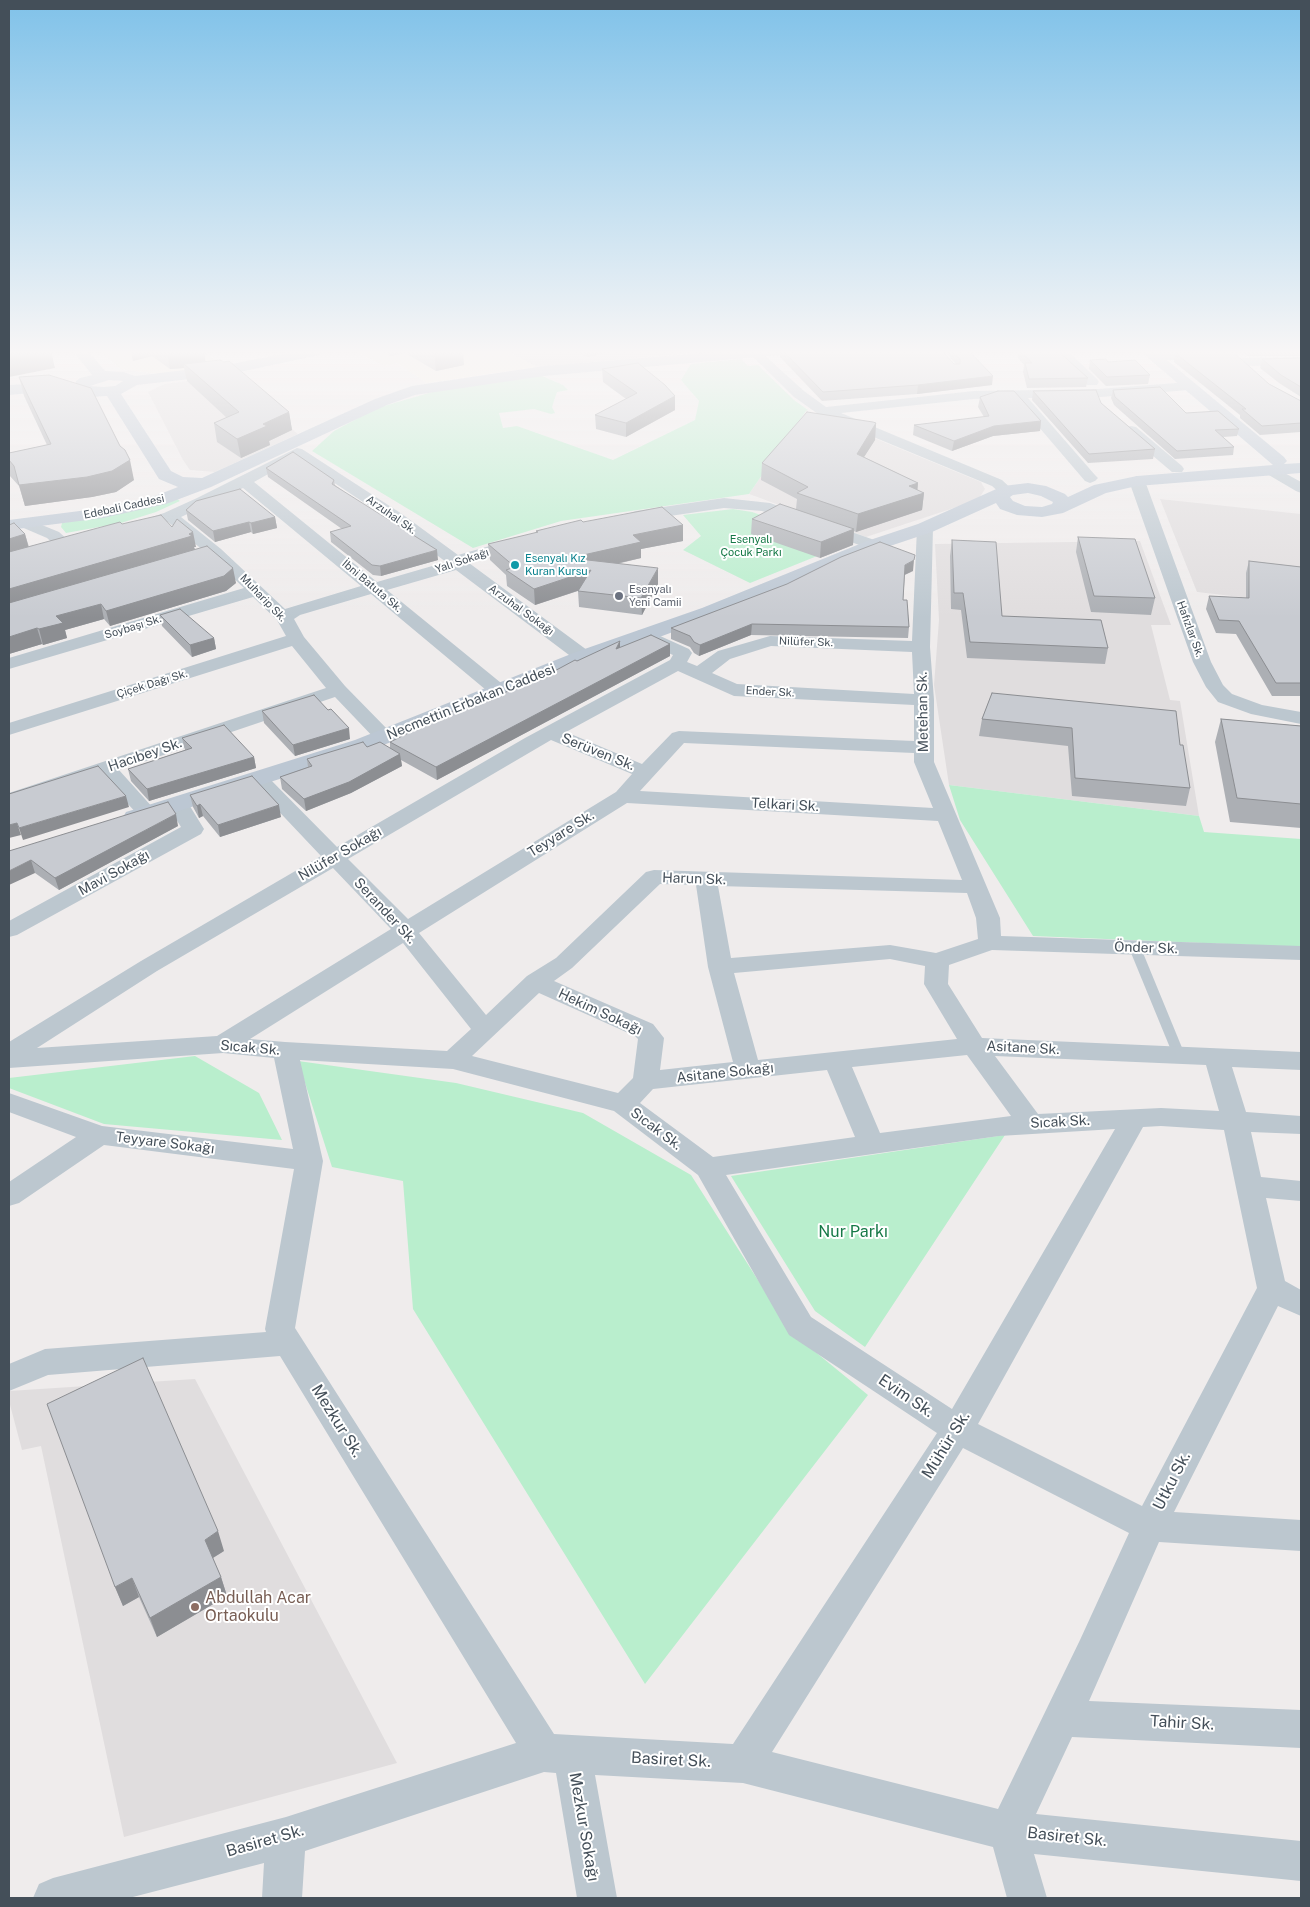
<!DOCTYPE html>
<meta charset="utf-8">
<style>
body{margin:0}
#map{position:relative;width:1310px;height:1907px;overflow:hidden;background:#efecec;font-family:"Public Sans",sans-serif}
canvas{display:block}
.frame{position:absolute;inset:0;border:10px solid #444f59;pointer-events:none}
</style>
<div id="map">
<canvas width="1310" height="1907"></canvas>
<div class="frame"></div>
</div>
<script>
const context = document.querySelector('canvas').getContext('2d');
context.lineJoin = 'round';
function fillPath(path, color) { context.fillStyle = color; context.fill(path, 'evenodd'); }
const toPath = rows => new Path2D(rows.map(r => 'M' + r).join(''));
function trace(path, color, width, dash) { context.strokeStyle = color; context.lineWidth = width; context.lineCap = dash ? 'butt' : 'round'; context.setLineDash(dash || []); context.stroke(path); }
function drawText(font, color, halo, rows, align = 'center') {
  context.font = font + ' "Public Sans",sans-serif'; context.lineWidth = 4; context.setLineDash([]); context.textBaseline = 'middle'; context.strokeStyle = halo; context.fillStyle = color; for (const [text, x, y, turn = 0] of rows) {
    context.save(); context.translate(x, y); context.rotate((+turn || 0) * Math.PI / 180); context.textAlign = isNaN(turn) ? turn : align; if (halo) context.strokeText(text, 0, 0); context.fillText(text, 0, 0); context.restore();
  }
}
const commercial = toPath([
 [100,351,202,351,226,367,158,374,121,369],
 [361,351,507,351,537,367,427,383,397,363,385,366,356,352]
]);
const education = toPath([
 [507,351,713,351,537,367],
 [224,376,230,377,298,434,215,472,190,470,183,460,148,392,164,384],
 [806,411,811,412,981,482,985,489,978,500,866,537,749,494],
 [1160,499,1301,514,1301,604,1197,592],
 [1140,541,1171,625,1151,625,1170,700,1180,701,1199,816,949,785,934,685,939,620,935,544],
 [195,1379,397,1763,124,1837,41,1446,22,1450,9,1401,9,1391]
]);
const green = toPath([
 [741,359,748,366,758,365,794,400,808,410,806,411,749,494,561,521,473,548,312,451,334,431,377,408,446,388,540,375,563,385,568,390,557,392,552,407,555,413,551,414,534,409,499,413,503,428,517,426,613,460,695,420,699,401,681,380,691,364],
 [176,498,180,501,156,512,121,523,66,533,61,527,62,523],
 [733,509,752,512,847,544,750,583,683,550,701,536,683,515],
 [949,785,1199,816,1204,832,1301,839,1301,947,1033,936,960,820],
 [195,1056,259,1093,282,1140,104,1124,9,1088,9,1078],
 [298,1061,456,1083,583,1113,691,1175,791,1332,868,1395,645,1684,413,1309,403,1181,332,1167],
 [1005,1135,865,1347,815,1311,731,1176]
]);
const lane = toPath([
 [1135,944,1141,948,1185,1055,1183,1058,1179,1059,1175,1058,1173,1055,1129,948,1135,944]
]);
const street = toPath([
 [747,351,760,351,804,391,826,407,974,391,1098,389,1189,382,1196,386,1189,390,1101,397,1028,398,1095,475,1098,478,1095,481,1090,483,1085,481,1014,398,974,399,841,413,1002,480,1015,492,1012,495,1007,497,1002,495,992,486,818,414,794,397,747,351],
 [1055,351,1068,351,1097,379,1099,382,1097,385,1087,385,1064,364,1055,351],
 [1208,351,1214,355,1213,358,1155,361,1149,357,1155,353,1208,351],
 [1301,357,1301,365,1243,366,1236,362,1243,358,1301,357],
 [1131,426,1136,427,1182,466,1184,469,1182,472,1172,472,1126,433,1124,430,1126,427,1131,426],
 [297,448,302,449,402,514,458,555,521,537,527,539,529,542,527,545,469,563,591,653,593,657,591,661,584,663,577,661,456,570,387,590,506,687,509,691,506,695,499,697,492,695,371,594,300,615,294,619,304,637,345,686,391,733,394,737,391,741,384,743,377,741,335,697,119,770,154,809,158,813,154,817,147,819,140,817,102,776,9,806,9,793,326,688,292,646,9,735,9,723,286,636,277,620,253,597,9,669,9,658,244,588,209,555,168,522,134,533,128,531,126,528,128,525,164,513,197,498,297,448],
 [297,458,390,520,446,562,377,582,254,482,297,458],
 [243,488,361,586,285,609,221,549,181,517,243,488],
 [1272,466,1301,482,1301,493,1296,491,1267,474,1264,471,1267,468,1272,466],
 [1137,476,1142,478,1145,481,1211,662,1223,685,1232,694,1262,705,1301,712,1301,724,1251,714,1218,702,1206,687,1193,662,1129,481,1132,478,1137,476],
 [724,498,770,503,880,542,882,545,880,548,874,550,868,548,762,511,724,508,636,521,630,519,628,516,630,513,636,511,724,498],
 [25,518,59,532,68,540,87,535,93,537,95,540,93,543,71,549,59,549,47,538,19,526,17,523,19,520,25,518],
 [925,523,931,525,933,528,930,647,934,700,934,762,1000,918,1001,936,1301,946,1301,960,992,950,949,965,948,984,982,1038,1301,1052,1301,1070,1232,1067,1246,1112,1301,1116,1301,1134,1251,1132,1261,1177,1301,1181,1301,1201,1266,1198,1285,1281,1301,1290,1301,1316,1278,1306,1174,1512,1301,1520,1301,1551,1159,1542,1089,1701,1301,1710,1301,1748,1072,1737,1036,1814,1301,1841,1301,1881,1034,1854,1047,1898,1007,1898,993,1847,743,1783,595,1775,617,1898,577,1898,556,1773,544,1772,305,1851,302,1898,262,1898,264,1863,129,1898,33,1898,39,1884,53,1878,286,1817,516,1743,280,1356,48,1375,9,1391,9,1364,45,1349,266,1332,265,1329,294,1169,104,1145,19,1203,9,1206,9,1182,76,1137,9,1112,9,1093,102,1126,293,1149,274,1058,223,1053,9,1068,9,1042,141,961,321,856,251,782,248,778,251,774,258,772,265,774,337,847,525,738,670,660,673,655,637,639,634,635,637,631,643,630,649,631,689,649,692,653,687,662,697,666,718,651,770,636,912,641,917,528,919,525,925,523],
 [771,646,912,652,914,694,737,684,712,673,730,659,771,646],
 [678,671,734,696,914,705,914,741,679,731,672,733,642,764,566,732,678,671],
 [551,740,632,774,616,792,408,919,348,859,551,740],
 [684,743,914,753,914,762,933,808,640,791,684,743],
 [627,803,938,821,962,880,654,870,646,872,556,958,527,976,486,1015,419,933,627,803],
 [333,868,391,929,217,1036,37,1048,157,971,333,868],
 [660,884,696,885,708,967,733,1062,660,1070,664,1038,653,1024,554,981,572,968,660,884],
 [718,886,967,893,976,918,978,939,936,953,890,945,731,958,718,886],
 [403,943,471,1029,447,1051,285,1042,250,1039,403,943],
 [890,959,925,966,924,984,957,1039,758,1060,734,973,890,959],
 [539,993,635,1036,638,1039,633,1078,618,1093,472,1056,539,993],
 [967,1055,1011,1116,880,1133,852,1067,967,1055],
 [995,1056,1206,1065,1219,1111,1161,1108,1038,1114,995,1056],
 [300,1060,453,1069,614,1111,698,1175,789,1335,937,1433,733,1744,554,1734,295,1328,323,1161,300,1060],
 [827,1070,855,1137,713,1157,640,1103,653,1089,827,1070],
 [1161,1126,1224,1130,1257,1288,1142,1506,978,1424,1143,1127,1161,1126],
 [1115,1129,952,1409,811,1317,726,1175,999,1136,1115,1129],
 [963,1448,1129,1533,1080,1640,998,1809,772,1752,963,1448],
 [177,797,184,799,188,803,204,829,201,834,17,935,9,937,9,921,181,827,166,803,170,799,177,797]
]);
const secondary = toPath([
 [73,351,88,351,105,371,124,372,135,376,226,365,298,351,326,351,324,354,319,355,226,375,137,385,121,394,171,471,183,477,202,478,375,399,412,386,544,366,728,351,787,351,785,354,780,355,544,376,415,395,387,405,211,487,166,504,103,518,9,530,9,520,103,508,155,496,178,487,159,479,107,396,91,397,76,391,74,388,76,381,80,378,92,375,73,351],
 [109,380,123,381,115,386,104,387,90,386,109,380],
 [1140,351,1156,351,1284,457,1287,461,1284,464,1301,463,1301,473,1137,486,1106,493,1063,513,1042,517,1017,515,1000,509,996,503,932,532,881,549,716,616,592,662,371,750,144,822,135,824,126,822,123,817,126,812,355,740,576,652,702,608,867,541,918,524,1003,486,1028,483,1046,486,1065,494,1068,497,1094,485,1137,476,1273,465,1140,351],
 [1028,493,1041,496,1053,502,1052,504,1042,507,1025,506,1013,501,1010,497,1013,495,1028,493],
 [60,382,66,384,68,387,66,390,9,395,9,385,60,382]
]);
const wall = toPath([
 [131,351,204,351,205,361,289,412,292,430,269,441,270,445,241,458,217,442,214,423,227,418,187,381,184,368,170,369,152,356,133,361],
 [382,351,463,351,464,365,436,371,405,353,390,356],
 [575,351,615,351,587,357],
 [780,351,942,351,954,364,956,364,944,351,969,351,992,385,917,394,822,401,780,357],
 [1019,351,1058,351,1088,378,1086,387,1027,388,1023,372,1024,365,1018,358],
 [1240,351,1301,351,1301,356,1248,356],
 [1175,353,1269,384,1301,401,1301,432,1260,435,1240,418,1240,415,1174,362],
 [1301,358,1301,397,1279,383,1260,368,1262,359],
 [1090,360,1108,362,1150,375,1148,384,1106,386,1089,369],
 [602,369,675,410,626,437,596,429,595,415,626,399,603,382],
 [19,377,134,480,116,492,92,497,25,506,19,486,9,475,9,453,47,445,24,396],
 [1113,390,1239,429,1237,436,1223,437,1234,447,1233,455,1175,459,1114,405,1111,398],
 [1033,391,1101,403,1155,449,1153,459,1088,463,1032,400],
 [980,397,1041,421,1040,431,993,436,952,451,913,435,914,425,984,417,978,407],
 [876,423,875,440,864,457,918,483,917,490,924,493,922,510,856,532,854,531,853,545,820,558,751,534,752,519,796,509,797,499,761,480,762,463],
 [270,465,334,480,335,485,438,560,381,576,373,575,331,542,330,532,342,529,268,477,266,468,270,466],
 [186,510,275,517,277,528,253,534,251,532,215,542,188,520],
 [583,522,683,525,683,541,641,549,641,558,617,564,658,584,642,615,579,607,578,591,535,605,507,586,506,575,490,560,488,544,536,533,536,531],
 [122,524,172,527,196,547,194,547,195,549,236,583,226,591,110,626,104,619,65,630,67,638,43,645,42,644,9,654,9,525,25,534,29,547],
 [1078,537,1155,598,1151,615,1091,612,1076,552],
 [952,540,1002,616,1108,648,1105,664,967,658,961,610,951,609,950,556],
 [1249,561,1301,567,1301,696,1272,696,1236,634,1216,633,1206,609,1209,596,1246,598,1246,573],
 [913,571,905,575,903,600,909,627,908,638,751,635,699,656,694,653,690,647,671,639,671,628],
 [160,615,214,638,216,649,192,657,162,626],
 [670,644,670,656,437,780,401,760,402,766,351,793,306,811,282,789,280,777,308,767,307,759,367,747,390,748,390,742,489,701,577,661,620,647],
 [992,693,1180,745,1190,788,1186,806,1072,796,1068,746,979,736,982,719],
 [328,710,350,739,295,756,264,723,262,711],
 [1221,719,1301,726,1301,828,1230,822,1215,742],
 [182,738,254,757,256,768,149,801,131,781,128,769,185,750],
 [190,795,281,817,220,837,203,816,199,818,193,807],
 [178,826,59,890,35,873,9,851],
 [224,1551,213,1558,221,1577,227,1596,157,1637,139,1597,123,1606,115,1587]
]);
const shadedWall = toPath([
 [12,351,51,351,55,368,9,377,9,352],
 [131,351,151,351,152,356,133,361],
 [167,351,204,351,206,366,184,364,184,368,170,369],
 [389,351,405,351,405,353,390,356],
 [434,351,463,351,464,365,436,371],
 [587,351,615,351,587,357],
 [993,376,992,385,917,394,918,385],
 [675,396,675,410,626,437,626,423],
 [289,412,292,430,269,441,270,445,241,458,237,439,263,424],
 [1041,421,1040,431,993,436,952,451,954,441,994,426],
 [876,423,875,440,855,471,857,454],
 [130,460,134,480,116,492,92,497,25,506,19,485],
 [918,483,917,495,924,493,922,510,856,532,858,514,909,486],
 [275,517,277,528,253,534,251,523],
 [249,522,251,532,215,542,213,531],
 [683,525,683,541,641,549,641,558,571,574,570,558,633,535],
 [854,529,853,545,820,558,821,542],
 [193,532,196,547,194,547,195,550,9,605,9,589],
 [25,534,29,549,9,554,9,539],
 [437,550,438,560,381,576,380,566],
 [914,560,913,571,904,575,905,565],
 [233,568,236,583,226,591,110,626,106,611],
 [658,568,658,584,642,615,641,598],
 [591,570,592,586,535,605,534,589],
 [101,604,104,619,65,630,67,638,43,645,39,629,56,616],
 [752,624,751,635,699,656,700,645],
 [37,628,42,644,9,654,9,637],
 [214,638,216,649,192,657,190,645],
 [620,641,620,653,616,649],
 [670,644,670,656,437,780,436,767],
 [349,728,350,739,295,756,293,745],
 [400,754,402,766,351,793,306,811,304,799],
 [254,757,256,768,149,801,147,789],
 [126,796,129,807,23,840,19,828],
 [200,804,203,816,199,818,197,806],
 [279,805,281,817,220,837,218,825],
 [176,814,178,826,59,890,55,878],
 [17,823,21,835,9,838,9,825],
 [31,860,35,873,9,885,9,871],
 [218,1531,224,1551,211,1559,205,1540],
 [221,1577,227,1596,157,1637,150,1618],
 [132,1578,139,1597,123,1606,115,1587]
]);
const building = toPath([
 [783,351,942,351,954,364,960,364,960,359,953,351,969,351,993,376,918,385,823,392,783,351],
 [1021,351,1058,351,1088,378,1029,379,1025,363,1032,363,1021,351],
 [1224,351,1232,351,1269,384,1301,401,1301,423,1262,426,1242,409,1246,409,1175,353,1224,351],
 [1301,358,1301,387,1281,375,1262,359,1301,358],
 [1106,359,1108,362,1135,360,1150,375,1107,377,1090,360,1106,359],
 [220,360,224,362,229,361,289,412,263,424,267,426,237,439,214,423,239,412,184,364,220,360],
 [638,363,665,385,675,396,626,423,595,415,637,393,602,369,638,363],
 [49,375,91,388,120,446,125,450,130,460,112,471,87,477,19,485,14,466,9,460,9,453,51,444,19,377,49,375],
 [1160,387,1186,413,1218,411,1239,429,1215,430,1234,447,1177,451,1115,397,1113,390,1160,387],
 [1096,390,1101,403,1155,449,1089,454,1033,391,1096,390],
 [998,391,1014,391,1041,421,994,426,954,441,914,425,989,416,980,397,998,391],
 [807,412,873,422,876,423,857,454,918,483,909,486,924,493,858,514,797,493,808,487,762,463,807,412],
 [293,452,334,480,332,484,437,550,380,566,372,565,330,532,351,526,266,468,293,452],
 [240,489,275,517,251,523,249,522,213,531,186,510,196,501,240,489],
 [780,504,854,529,821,542,752,519,780,504],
 [662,507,683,525,633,535,641,542,570,558,658,568,641,598,578,591,591,570,534,589,506,570,515,567,488,544,538,532,536,531,581,520,583,522,662,507],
 [161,515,172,527,177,519,193,532,189,534,192,536,9,589,9,552,120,522,122,524,161,515],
 [14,523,25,534,9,539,9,525,14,523],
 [1078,537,1135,539,1155,598,1094,596,1078,537],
 [952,540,996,542,1002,616,1101,620,1108,648,970,642,963,593,954,593,952,540],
 [880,542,915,555,914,560,905,565,903,600,907,600,909,627,752,624,700,645,694,642,690,636,671,628,787,584,841,557,880,542],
 [207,546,233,568,224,576,106,611,101,604,56,616,63,623,39,629,37,628,9,637,9,603,207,546],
 [1249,561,1301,567,1301,683,1276,683,1239,621,1219,620,1209,596,1249,598,1249,561],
 [180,609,214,638,190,645,160,615,180,609],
 [651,635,670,644,436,767,390,742,481,697,489,701,544,672,549,674,575,660,577,661,620,641,616,649,651,635],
 [992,693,1176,711,1180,745,1183,745,1190,788,1075,778,1072,728,982,719,992,693],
 [314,695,328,710,331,709,349,728,293,745,262,711,314,695],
 [1221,719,1301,726,1301,804,1237,798,1221,719],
 [224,725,254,757,147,789,128,769,192,748,182,738,224,725],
 [363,742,367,747,380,742,400,754,349,782,304,799,280,777,312,766,307,759,363,742],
 [98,766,126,796,19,828,17,823,9,825,9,794,98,766],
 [252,776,279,805,218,825,200,804,197,806,190,795,252,776],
 [168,802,176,814,55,878,31,860,9,871,9,851,168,802],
 [143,1358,218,1531,205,1540,221,1577,150,1618,132,1578,115,1587,47,1404,143,1358]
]);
const markers = [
 [515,565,5,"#0f9aa8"],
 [619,596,5,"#6b7280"],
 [195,1607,5,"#8d6e63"]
];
const farStreetnames = [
 ["Edebali Caddesi",124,507,-12],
 ["Arzuhal Sk.",391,515,35],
 ["Yalı Sokağı",462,561,-19],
 ["İbni Batuta Sk.",372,586,40],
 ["Muharip Sk.",263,598,46],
 ["Arzuhal Sokağı",521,610,36],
 ["Soybaşı Sk.",133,627,-17],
 ["Hafızlar Sk.",1190,629,70],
 ["Nilüfer Sk.",806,642,2],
 ["Çiçek Dağı Sk.",152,684,-17],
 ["Ender Sk.",770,692,3]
];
const farParknames = [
 ["Esenyalı",751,540],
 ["Çocuk Parkı",751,553]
];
const farCulturenames = [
 ["Esenyalı Kız",525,559],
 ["Kuran Kursu",525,572]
];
const farWorshipnames = [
 ["Esenyalı",629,590],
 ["Yeni Camii",629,603]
];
const streetNames = [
 ["Necmettin Erbakan Caddesi",471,702,-22],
 ["Metehan Sk.",923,712,-91],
 ["Serüven Sk.",598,752,22],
 ["Hacıbey Sk.",145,755,-19],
 ["Telkari Sk.",785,805,3],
 ["Teyyare Sk.",561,834,-32],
 ["Nilüfer Sokağı",340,854,-30],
 ["Mavi Sokağı",114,873,-29],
 ["Harun Sk.",694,879,2],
 ["Serander Sk.",385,911,47],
 ["Önder Sk.",1146,948,2],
 ["Hekim Sokağı",600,1012,25],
 ["Sıcak Sk.",250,1048,5],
 ["Asitane Sk.",1023,1048,3],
 ["Asitane Sokağı",725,1073,-6],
 ["Sıcak Sk.",1060,1122,-3],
 ["Sıcak Sk.",656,1129,37],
 ["Teyyare Sokağı",165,1143,7]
];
const nearParknames = [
 ["Nur Parkı",853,1232]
];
const nearStreetnames = [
 ["Evim Sk.",906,1396,34],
 ["Mezkur Sk.",337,1421,58],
 ["Mühür Sk.",946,1445,-58],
 ["Utku Sk.",1172,1481,-63],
 ["Tahir Sk.",1182,1723,3],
 ["Basiret Sk.",671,1760,3],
 ["Mezkur Sokağı",584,1827,80],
 ["Basiret Sk.",1067,1837,6],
 ["Basiret Sk.",265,1841,-16]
];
const nearEducationnames = [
 ["Abdullah Acar",205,1598],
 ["Ortaokulu",205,1616]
];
fillPath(commercial, '#fbf4e3');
fillPath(education, '#e0ddde');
fillPath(green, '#b9eecd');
fillPath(lane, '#bcc7cf');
fillPath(street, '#bcc7cf');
fillPath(secondary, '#bcc7d3');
fillPath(wall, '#acafb4');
fillPath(shadedWall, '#8c8e92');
fillPath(building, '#c8cbd1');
trace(building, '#8c8e92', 1);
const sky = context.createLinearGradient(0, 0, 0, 618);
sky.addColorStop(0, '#80c2e9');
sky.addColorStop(0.57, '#f8f6f6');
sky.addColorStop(1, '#f8f6f600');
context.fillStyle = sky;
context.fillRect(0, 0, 1310, 618);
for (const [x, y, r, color] of markers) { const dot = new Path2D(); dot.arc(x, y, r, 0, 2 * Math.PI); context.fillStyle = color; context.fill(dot); trace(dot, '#fff', 2); }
drawText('11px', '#444f59', '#fff', farStreetnames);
drawText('11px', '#167947', '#fff', farParknames);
drawText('11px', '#0d838f', '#fff', farCulturenames, 'left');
drawText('11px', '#5b616d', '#fff', farWorshipnames, 'left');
drawText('14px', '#444f59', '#fff', streetNames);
drawText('16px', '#167947', '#fff', nearParknames);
drawText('16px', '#444f59', '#fff', nearStreetnames);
drawText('16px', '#785e54', '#fff', nearEducationnames, 'left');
</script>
